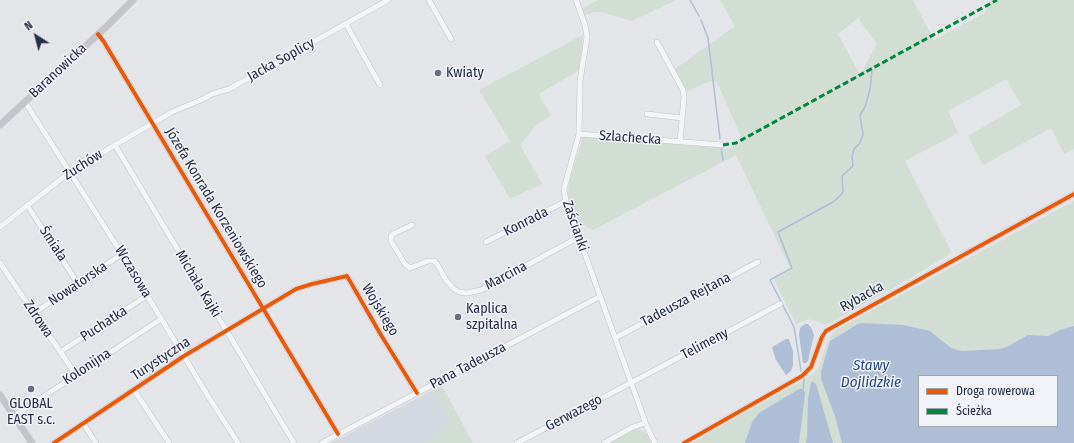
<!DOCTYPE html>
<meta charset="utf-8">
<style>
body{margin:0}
#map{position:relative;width:1074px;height:443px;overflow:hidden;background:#e3e5e9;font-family:"Fira Sans Condensed",sans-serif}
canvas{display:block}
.legend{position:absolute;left:918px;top:375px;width:140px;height:52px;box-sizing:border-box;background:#f1f3f8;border:1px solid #a0a5b0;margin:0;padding:5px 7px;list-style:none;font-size:12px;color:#272f45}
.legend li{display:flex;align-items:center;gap:8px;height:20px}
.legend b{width:20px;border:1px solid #a0a5b0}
.north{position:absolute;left:16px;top:16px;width:40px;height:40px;-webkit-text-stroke:3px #f1f3f8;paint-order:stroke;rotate:324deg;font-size:11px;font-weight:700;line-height:16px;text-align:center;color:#272f45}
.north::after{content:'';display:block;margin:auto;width:14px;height:18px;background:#272f45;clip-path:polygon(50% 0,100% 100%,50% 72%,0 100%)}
</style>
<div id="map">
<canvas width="1074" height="443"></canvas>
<ul class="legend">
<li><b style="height:5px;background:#e8590c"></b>Droga rowerowa</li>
<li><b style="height:5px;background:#00873e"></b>Ścieżka</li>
</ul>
<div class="north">N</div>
</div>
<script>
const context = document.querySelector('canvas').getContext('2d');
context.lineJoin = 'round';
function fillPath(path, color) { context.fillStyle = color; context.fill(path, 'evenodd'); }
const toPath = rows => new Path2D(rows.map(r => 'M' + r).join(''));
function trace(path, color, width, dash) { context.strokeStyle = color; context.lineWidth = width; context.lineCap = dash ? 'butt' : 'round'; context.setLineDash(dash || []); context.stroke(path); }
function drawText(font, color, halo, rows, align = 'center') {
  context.font = font + ' "Fira Sans Condensed",sans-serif'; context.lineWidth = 3; context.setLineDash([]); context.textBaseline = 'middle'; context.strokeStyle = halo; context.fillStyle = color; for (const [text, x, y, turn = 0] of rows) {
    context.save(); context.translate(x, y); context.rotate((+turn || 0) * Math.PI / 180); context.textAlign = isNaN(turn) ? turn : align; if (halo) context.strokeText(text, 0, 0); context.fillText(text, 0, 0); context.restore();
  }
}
const built = toPath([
 [431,391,436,393,451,421,428,443,331,443]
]);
const green = toPath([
 [598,0,676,0,632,21,605,13,594,12,585,15,582,9],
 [720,0,913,0,934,40,985,13,991,0,1074,0,1074,149,1064,154,1051,128,983,165,968,136,1021,105,1006,79,948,111,958,133,905,161,952,253,895,287,826,325,810,319,796,324,774,280,791,270,736,155,593,230,576,221,570,204,568,192,569,183,583,136,727,149,743,141,717,82,710,81,687,91,675,69,735,26],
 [858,18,877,44,860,75,838,34],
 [583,35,579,70,539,94,551,116,537,124,520,145,542,184,510,199,485,156,510,141,479,90],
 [1074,201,1074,443,691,443,812,375,819,367,828,340,834,331],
 [919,376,1057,376,1057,426,919,426],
 [442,386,468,434,473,443,428,443,451,421,436,393,431,391],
 [639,428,641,432,645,431,652,443,610,443]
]);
const water = toPath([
 [861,323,903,325,930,331,951,348,962,351,1000,349,1007,347,1028,335,1048,336,1060,330,1074,326,1074,443,842,443,835,416,821,379,821,372,830,341,858,324],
 [919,376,1057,376,1057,426,919,426],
 [805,324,808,324,812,329,814,335,808,361,806,363,803,363,799,335,800,328],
 [786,339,789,339,793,351,793,365,791,371,786,375,776,360,772,347],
 [811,382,813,382,816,384,833,443,806,443,807,436,808,399],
 [799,389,802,389,805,392,805,395,799,443,745,443,752,422,759,413]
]);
const stream = toPath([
 [690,0,699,16],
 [701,20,708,38,720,139],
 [721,148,723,160],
 [801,371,794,327,770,280,792,268,778,232,833,202,841,195,843,191,842,176,853,166,852,157,854,149,860,143,863,134,860,115,865,107,870,89,872,70],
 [803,392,804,378]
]);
const street = toPath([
 [429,0,451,39],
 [576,0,585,25,587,37,580,81,579,134,564,189,566,201,647,427,655,443],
 [346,24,380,85],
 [98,34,104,42,338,434],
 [657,42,683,90,684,97,680,142],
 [25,102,122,254,208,396,238,443],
 [647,114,682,118],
 [579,134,723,145],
 [115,145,294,443],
 [27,205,78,284],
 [412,225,393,234,391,237,391,241,405,264,410,268,428,261,434,261,437,264,446,280,453,288,459,292,467,293,481,290,579,237],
 [0,227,70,172,115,145,172,112,201,100,212,94,229,89,388,0],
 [486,242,566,201],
 [0,263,76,375],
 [34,313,122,254],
 [615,338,758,262],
 [60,352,148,295],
 [134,390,169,443],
 [14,416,161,319],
 [83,423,96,443],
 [54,443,184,356,296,289,312,284,347,276,381,335,417,393],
 [322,443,599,297],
 [517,443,780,304],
 [604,443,633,427,645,423],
 [684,443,802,376,811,367,822,337,826,331,833,327,1074,194]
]);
const secondary = toPath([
 [0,125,106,27,133,0],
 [0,395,32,443]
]);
const quiet = toPath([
 [723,145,736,143,997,0]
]);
const cycleway = toPath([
 [98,34,104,42,338,434],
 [54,443,184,356,296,289,312,284,347,276,381,335,417,393],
 [684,443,802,376,811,367,822,337,826,331,833,327,1074,194]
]);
const markers = [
 [438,73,4,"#696f7e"],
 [458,317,4,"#696f7e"],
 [31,389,4,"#696f7e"]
];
const streetNames = [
 ["Jacka Soplicy",281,60,-29],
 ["Baranowicka",58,71,-43],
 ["Szlachecka",630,138,4],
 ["Zuchów",83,165,-33],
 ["Józefa Konrada Korzeniowskiego",216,208,59],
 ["Konrada",526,222,-27],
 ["Zaścianki",575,226,71],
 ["Śmiała",53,244,57],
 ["Wczasowa",133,272,59],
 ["Marcina",506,276,-28],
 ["Nowatorska",78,284,-34],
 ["Michała Kajki",198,284,59],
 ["Rybacka",862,297,-29],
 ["Tadeusza Rejtana",686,300,-28],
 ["Wojskiego",380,310,59],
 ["Zdrowa",38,319,56],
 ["Puchatka",104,324,-33],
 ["Telimeny",705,344,-28],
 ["Turystyczna",161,359,-33],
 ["Pana Tadeusza",468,366,-28],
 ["Kolonijna",87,367,-33],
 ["Gerwazego",574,413,-28]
];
const poiNames = [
 ["Kwiaty",446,73],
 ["Kaplica",466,309],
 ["szpitalna",466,325],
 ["GLOBAL",31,404,"center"],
 ["EAST s.c.",31,420,"center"]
];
const waterNames = [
 ["Stawy",871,366],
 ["Dojlidzkie",871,383]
];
fillPath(built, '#d4d8e0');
fillPath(green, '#d2ddd3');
fillPath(water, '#aebed7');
trace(stream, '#aebed7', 1.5);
trace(street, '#c1c3c7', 6);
trace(street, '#f3f4f6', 5);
trace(secondary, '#c3c5ca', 7);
trace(quiet, '#00873e', 3, [6, 3]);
trace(cycleway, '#e8590c', 4);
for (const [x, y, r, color] of markers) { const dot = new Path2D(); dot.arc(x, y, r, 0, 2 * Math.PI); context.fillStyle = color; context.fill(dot); trace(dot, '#f1f3f8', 1.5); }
drawText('14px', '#272f45', '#f1f3f8', streetNames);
drawText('14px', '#272f45', '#f1f3f8', poiNames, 'left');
drawText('italic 15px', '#2c497e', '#f1f3f8', waterNames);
</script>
